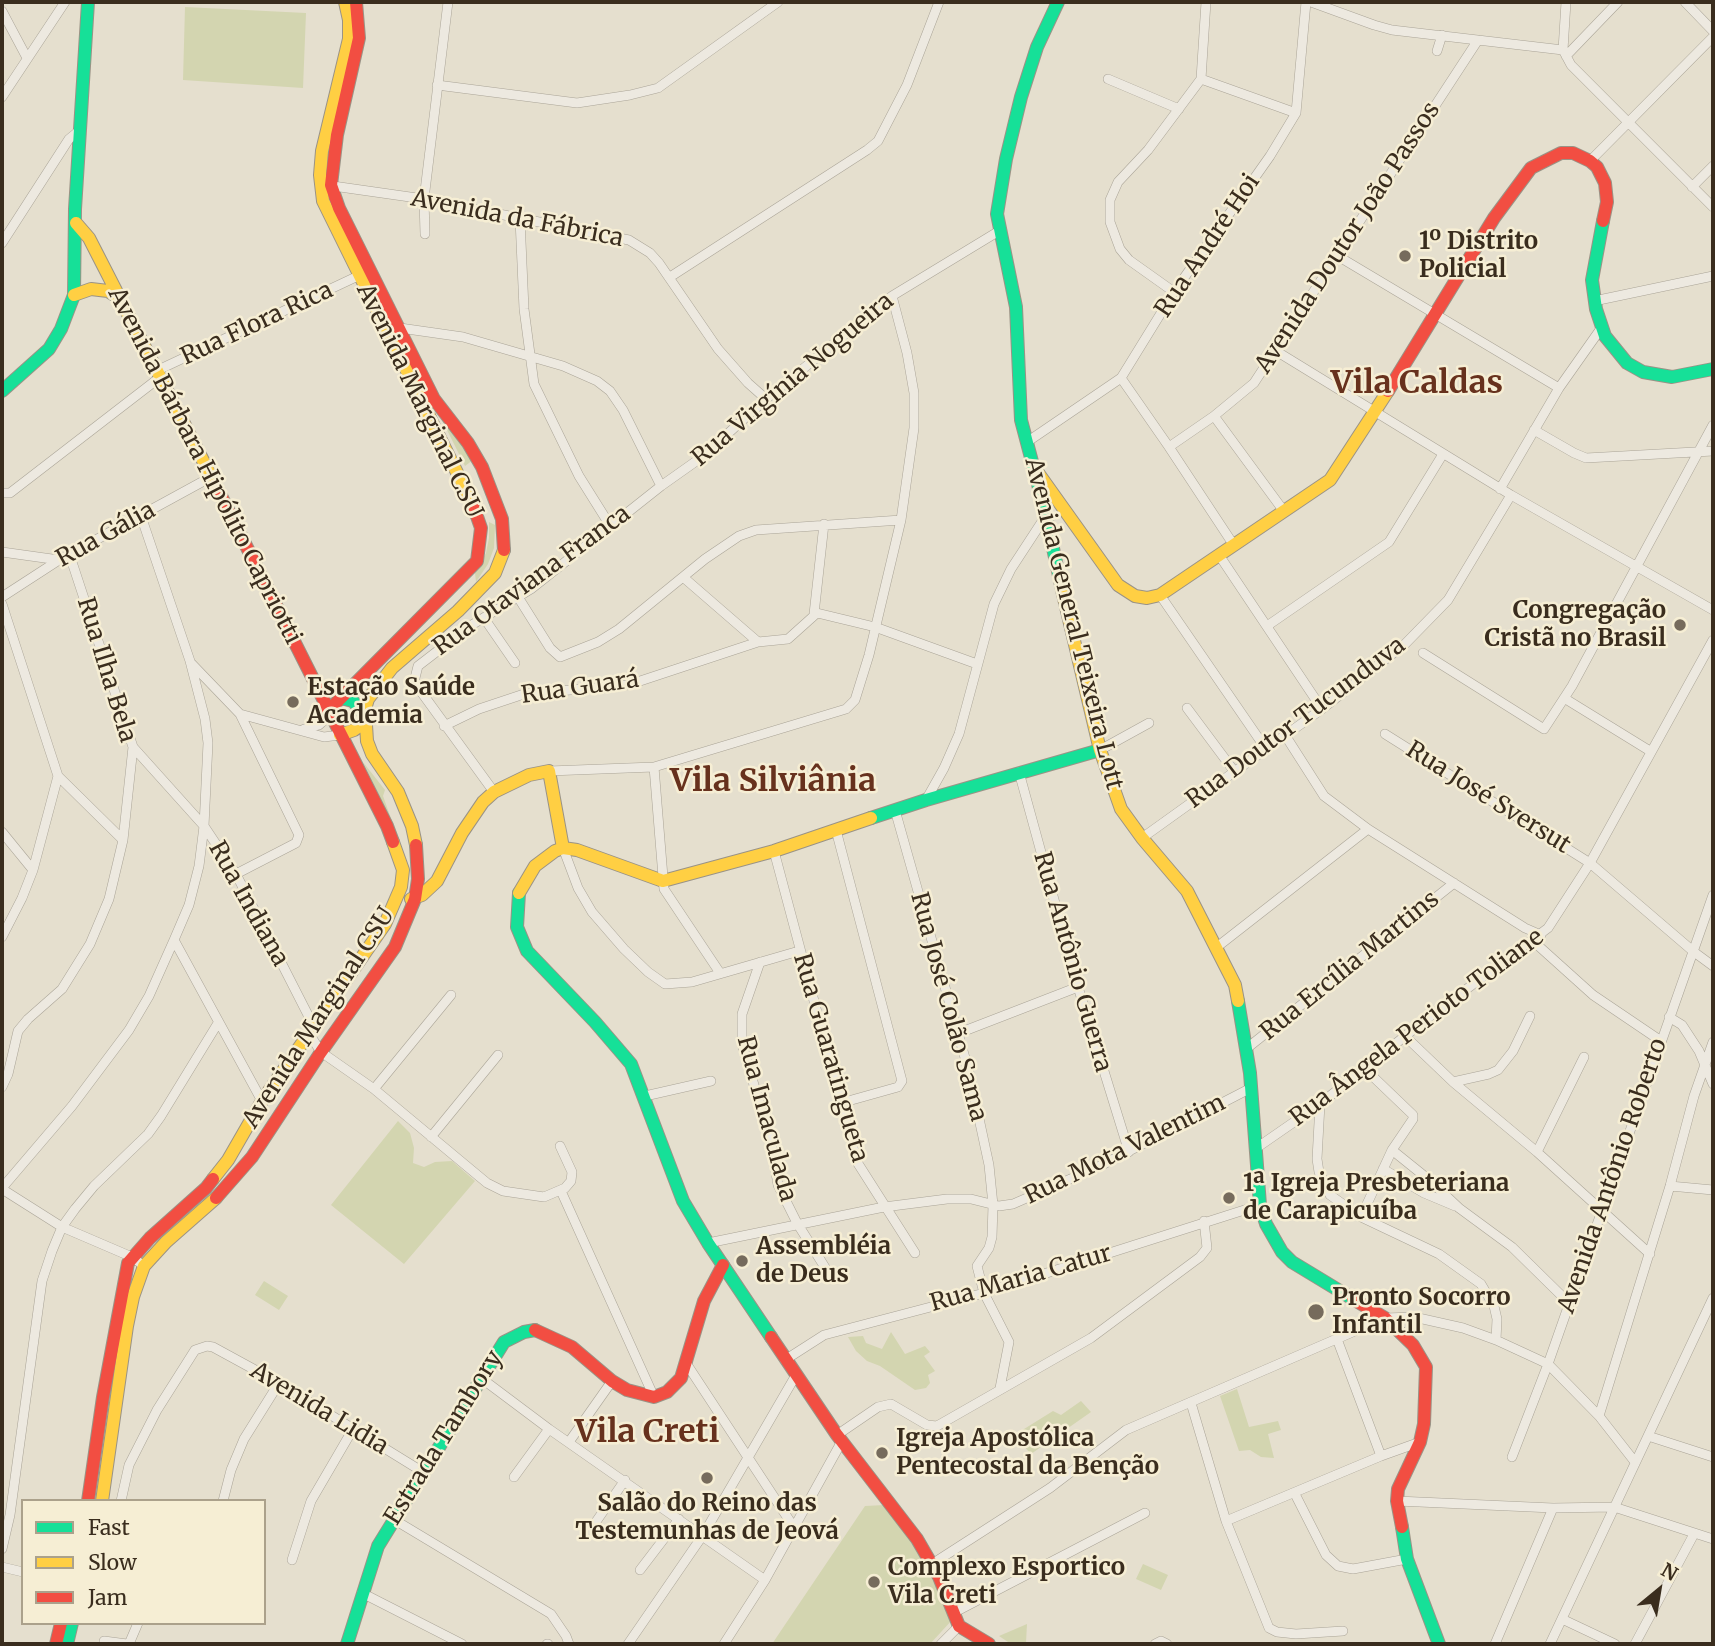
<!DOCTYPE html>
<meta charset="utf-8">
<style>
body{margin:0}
#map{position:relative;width:1715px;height:1646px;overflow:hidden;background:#e5dfce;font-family:Merriweather,serif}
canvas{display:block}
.frame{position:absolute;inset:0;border:4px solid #3a2d1e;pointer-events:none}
.legend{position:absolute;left:21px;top:1499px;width:245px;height:126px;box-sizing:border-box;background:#f6eed4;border:2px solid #aba18b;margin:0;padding:9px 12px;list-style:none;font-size:21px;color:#3a2d1e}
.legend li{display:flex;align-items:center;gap:14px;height:35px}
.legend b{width:35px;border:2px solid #aba18b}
.north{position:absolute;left:1624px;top:1555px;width:70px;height:70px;-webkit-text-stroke:5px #f6eed4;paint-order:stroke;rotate:30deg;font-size:19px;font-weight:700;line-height:28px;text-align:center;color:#3a2d1e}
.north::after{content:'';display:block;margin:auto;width:24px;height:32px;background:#3a2d1e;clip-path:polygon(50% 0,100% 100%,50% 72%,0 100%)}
</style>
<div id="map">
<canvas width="1715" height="1646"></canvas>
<div class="frame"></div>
<ul class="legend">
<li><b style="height:9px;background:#16e098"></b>Fast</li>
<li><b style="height:9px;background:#ffcf43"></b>Slow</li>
<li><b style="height:9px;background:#f24e42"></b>Jam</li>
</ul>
<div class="north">N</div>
</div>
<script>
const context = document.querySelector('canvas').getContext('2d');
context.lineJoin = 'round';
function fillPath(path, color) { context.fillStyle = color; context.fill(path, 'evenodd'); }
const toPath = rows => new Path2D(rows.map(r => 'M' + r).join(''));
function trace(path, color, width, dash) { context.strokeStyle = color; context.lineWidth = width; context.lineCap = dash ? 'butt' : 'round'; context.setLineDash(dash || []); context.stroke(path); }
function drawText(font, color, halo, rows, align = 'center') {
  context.font = font + ' Merriweather,serif'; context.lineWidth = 5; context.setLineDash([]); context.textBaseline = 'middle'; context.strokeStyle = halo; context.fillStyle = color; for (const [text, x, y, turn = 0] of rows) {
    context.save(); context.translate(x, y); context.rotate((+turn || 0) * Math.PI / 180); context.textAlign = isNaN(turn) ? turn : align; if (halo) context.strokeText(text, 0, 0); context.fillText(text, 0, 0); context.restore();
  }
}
const green = toPath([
 [185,7,306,13,303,88,183,80],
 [430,396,473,460,465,466],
 [489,522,495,525,494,548,488,564,476,582,475,573,486,553,489,538],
 [363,762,385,790,383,796,393,824],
 [398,1121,410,1133,414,1148,413,1163,424,1167,435,1162,452,1161,475,1181,404,1264,331,1205],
 [264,1281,288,1296,279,1310,255,1295],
 [891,1332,905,1354,925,1346,930,1352,924,1356,935,1371,928,1375,930,1383,926,1388,915,1390,880,1366,867,1361,856,1351,848,1337,863,1336,866,1343,882,1349],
 [1237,1389,1249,1427,1278,1421,1281,1430,1268,1434,1274,1458,1261,1457,1250,1450,1239,1451,1220,1396],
 [1081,1401,1091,1412,1031,1454,1020,1442,1016,1434,1053,1411,1061,1415],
 [885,1505,914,1545,953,1619,930,1644,772,1644,865,1506],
 [1143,1564,1168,1575,1161,1590,1136,1579],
 [1027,1624,1026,1643,1028,1644,1011,1644,999,1636]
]);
const street = toPath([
 [1311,2,1374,25,1392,30,1563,50],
 [1566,2,1563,50,1571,65,1713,207],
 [1685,2,1713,31],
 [2,11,27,58],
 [1437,51,1442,35],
 [1566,56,1618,2],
 [1108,79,1179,109],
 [1201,79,1296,113],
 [437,85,577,103,630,95,658,88,778,2],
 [2,97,65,2],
 [1590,161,1713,37],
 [326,185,424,199,629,240,650,253,659,263,718,349,748,383,766,399],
 [1692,187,1713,166],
 [520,219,524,309,534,384,579,476,611,527],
 [425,234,424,199,448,2],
 [2,243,69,139,80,130],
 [1336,255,1559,388],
 [670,277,867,150,878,141,907,85,939,2],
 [1174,292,1129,260,1120,249,1110,222,1110,200,1118,182,1148,150,1201,79,1206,2],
 [1594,301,1713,276],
 [400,328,463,337,563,366,597,381,610,391,623,410,661,486],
 [1276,351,1511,495,1713,610],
 [156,371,358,276],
 [1121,378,1169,447,1233,544],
 [1214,416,1283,510],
 [1534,430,1574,453,1586,458,1713,451],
 [1027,442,1121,378,1174,292,1270,156,1296,113,1306,2],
 [1169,447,1214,416,1254,383,1478,40],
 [1500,489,1559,388,1602,327],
 [2,493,10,493,159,378],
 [2,552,59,560],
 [1219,555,1322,709],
 [683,577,758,642],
 [1160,595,1266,749],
 [2,597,59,560,211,477],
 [518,597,550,648,560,657,598,642,619,629,705,559,739,536,756,530,901,520],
 [2,604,58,776,33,870,22,898,2,937],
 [814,614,824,524],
 [484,618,515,663],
 [1267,626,1389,542,1443,454],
 [1423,653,1544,729,1572,686,1713,425],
 [191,663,240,714,324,737,340,735],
 [1564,698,1650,751],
 [1187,708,1234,771],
 [444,726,479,709,524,694,628,685,758,642,788,639,817,613,875,627,977,664],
 [304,729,319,725,330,715],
 [1385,734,1590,863,1694,952,1713,966],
 [1285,735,1324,796,1368,829,1525,928,1541,935],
 [133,747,204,826,236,874,308,1015,308,1032,321,1052,374,1089,487,1183,503,1191,544,1197,565,1188,571,1181,572,1172,560,1146],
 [1100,750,1149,723],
 [654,767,664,889,720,973],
 [549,771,654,767,846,709,855,700,869,655,901,520,914,428,914,393,907,353,892,296],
 [1019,772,1078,987,1129,1152],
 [58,776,123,840],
 [494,792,414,682,418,666,470,626,531,589,661,486,702,457,766,399,892,296,999,231],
 [926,800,944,768,959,734,994,604,1011,569,1045,517],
 [895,810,969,1072,989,1165,993,1205,992,1237,989,1248,977,1266,984,1293,1009,1342,1000,1388],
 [836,830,902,1081,898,1087,841,1103],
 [2,832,33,870],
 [1142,838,1322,709,1405,644,1448,600,1511,495],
 [563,848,578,888,592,912,624,949,648,972,665,984,692,982,799,951],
 [774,851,857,1162,915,1253],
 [236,874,296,843,299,835,240,714],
 [174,940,262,1101],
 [1533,941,1593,995,1661,1041],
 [1217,947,1368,829],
 [760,962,742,1014,742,1044,771,1143,778,1185,797,1223,826,1269],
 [1669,1017,1682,1025,1699,1051,1713,1084],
 [959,1033,1078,987],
 [1406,1037,1453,1082,1537,1152,1650,1254],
 [1246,1049,1454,883],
 [1453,1082,1489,1074,1498,1070,1513,1051,1530,1016],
 [2,1087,8,1074,18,1031,28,1019,62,989,90,944,109,899,123,840,133,747,70,556],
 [374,1089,451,995],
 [645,1096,711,1081],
 [1320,1104,1317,1159,1319,1172,1330,1195,1361,1217,1439,1254,1481,1284,1494,1306,1497,1319,1496,1340],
 [431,1137,498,1055],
 [1255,1149,1320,1104,1424,1021,1548,928,1590,863,1713,640],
 [1392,1150,1428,1179,1459,1208,1512,1247,1569,1303],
 [1537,1152,1584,1057],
 [1383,1169,1424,1193,1455,1206],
 [1670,1186,1713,1190],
 [2,1188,72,1106,129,1030,149,996,174,940,189,905,199,866,204,826,208,743,205,719,190,661,141,516],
 [2,1189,62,1227,132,1257,144,1266],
 [561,1191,654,1397],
 [1361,1217,1392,1150,1413,1119,1413,1115,1365,1069],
 [708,1243,884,1207,947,1199,971,1199,999,1206,1013,1204,1100,1166,1251,1088],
 [1337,1339,1381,1456],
 [785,1360,824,1335,984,1293,1260,1205],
 [686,1363,793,1526],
 [481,1378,549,1429,765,1580],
 [1191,1403,1226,1521,1269,1628,1277,1632,1296,1634,1343,1631],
 [1599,1416,1670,1186,1694,1096,1713,1042],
 [837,1435,878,1407,891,1404,927,1425,937,1426,1091,1338,1200,1257,1207,1248,1204,1221],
 [1648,1436,1713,1457],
 [569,1442,612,1381],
 [1512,1457,1548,1364,1713,895],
 [514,1477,549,1429],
 [1295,1494,1326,1555,1338,1566,1353,1569,1407,1559],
 [121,1501,129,1465,157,1410,195,1350,207,1346,213,1347,279,1383,423,1472],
 [223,1501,231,1470,244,1439,279,1383],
 [1397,1501,1553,1508,1614,1507,1713,1539],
 [393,1519,551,1614,566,1636,569,1644],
 [1226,1521,1381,1456,1420,1442],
 [593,1526,625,1480],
 [2,1549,10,1515,42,1281,52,1251,62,1227,75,1209,94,1186,148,1134,161,1116,218,1023],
 [292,1560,311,1501,353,1429],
 [932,1564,1050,1488,1126,1430,1385,1318,1414,1317,1463,1328,1496,1340,1548,1364,1599,1416,1635,1462],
 [2,1567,23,1572],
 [640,1570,679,1519],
 [362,1593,462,1644],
 [955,1612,1145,1513],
 [1562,1619,1615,1644],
 [104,1644,104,1641,127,1644],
 [129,1644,138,1623],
 [547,1644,548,1644],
 [628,1644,703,1535,796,1375],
 [724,1644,765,1580,842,1441],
 [941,1644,959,1626],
 [1155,1644,1161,1641,1167,1644],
 [1495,1644,1553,1508],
 [1550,1644,1713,1298],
 [1635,1644,1694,1534]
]);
const fast = toPath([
 [1058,2,1037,47,1021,97,1006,159,997,214,1016,307,1021,420,1044,507,1063,594],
 [1603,221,1592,280,1596,309,1605,336,1627,363,1643,372,1672,377,1713,369],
 [2,391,49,349,61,329,74,295,75,209,88,2],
 [340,698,353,701,365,716],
 [871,818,926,800,1100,750],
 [519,893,517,927,527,951,595,1022,631,1064,683,1201,708,1243,771,1337],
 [1238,1001,1250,1073,1260,1205,1266,1224,1282,1252,1292,1262,1353,1299],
 [1402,1527,1407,1559,1439,1644],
 [67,1644,72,1623],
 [347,1644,378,1546,504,1342,524,1332,535,1330]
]);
const slow = toPath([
 [345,2,349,20,349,39,322,151,320,175,323,201,473,505],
 [76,223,89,238,216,486],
 [74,295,91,289,108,291,116,296],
 [1036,470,1118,585,1135,596,1147,598,1160,595,1330,480,1388,391],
 [1063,594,1100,750,1121,809,1142,838,1187,891,1235,985,1238,1001],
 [340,735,354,730,365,722],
 [416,845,412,826,398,792,372,754,367,741,365,709,368,699,392,668,458,611,495,573,504,550],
 [519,893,535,866,555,851,563,848,577,850,663,881,774,851,871,818],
 [411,899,422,895,437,881,462,833,483,802,494,792,529,775,549,771,563,848],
 [213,1179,228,1160,262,1101,385,924,401,887,403,870,393,842],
 [102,1501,127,1326,133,1297,144,1266,166,1242,216,1198]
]);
const jam = toPath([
 [356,2,359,38,337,135,331,185,339,208,434,399,468,443,482,467,502,519,504,550],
 [1388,391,1494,218,1531,168,1561,153,1573,153,1590,161,1597,167,1605,183,1607,202,1603,221],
 [216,486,387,826,393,842],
 [328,711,477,561,481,528,473,505],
 [216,1198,252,1157,321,1052,395,947,415,899,418,879,416,845],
 [1353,1299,1385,1318,1413,1345,1426,1367,1424,1424,1420,1442,1398,1489,1397,1501,1402,1527],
 [535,1330,572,1347,612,1381,627,1390,654,1397,667,1392,681,1378,704,1301,723,1265],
 [771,1337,837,1435,917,1539,939,1577,959,1626,989,1644],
 [88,1501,103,1397,128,1263,150,1238,206,1188,213,1179],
 [56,1644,61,1623]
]);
const markers = [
 [1405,256,7,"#766b5c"],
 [1680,625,7,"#766b5c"],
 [293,702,7,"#766b5c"],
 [1229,1198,7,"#766b5c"],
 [742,1261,7,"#766b5c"],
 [1316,1312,9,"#766b5c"],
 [882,1453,7,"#766b5c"],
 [707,1478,7,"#766b5c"],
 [874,1582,7,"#766b5c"]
];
const streetNames = [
 ["Avenida da Fábrica",517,219,11],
 ["Avenida Doutor João Passos",1348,238,-57],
 ["Rua André Hoi",1208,246,-56],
 ["Rua Flora Rica",257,324,-25],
 ["Rua Virgínia Nogueira",793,380,-40],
 ["Avenida Marginal CSU",419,401,64],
 ["Avenida Bárbara Hipólito Capriotti",204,466,63],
 ["Rua Gália",106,535,-29],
 ["Rua Otaviana Franca",532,581,-36],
 ["Avenida General Teixeira Lott",1073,624,76],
 ["Rua Ilha Bela",106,670,73],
 ["Rua Guará",580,688,-8],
 ["Rua Doutor Tucunduva",1296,723,-37],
 ["Rua José Sversut",1488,798,32],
 ["Rua Indiana",248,904,61],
 ["Rua Antônio Guerra",1072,962,74],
 ["Rua Ercília Martins",1350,966,-39],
 ["Rua José Colão Sama",948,1007,75],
 ["Avenida Marginal CSU",319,1018,-57],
 ["Rua Ângela Perioto Toliane",1417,1028,-37],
 ["Rua Guaratingueta",830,1058,74],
 ["Rua Imaculada",766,1119,75],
 ["Rua Mota Valentim",1125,1150,-26],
 ["Avenida Antônio Roberto",1613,1176,-71],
 ["Rua Maria Catur",1021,1279,-16],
 ["Avenida Lidia",319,1409,31],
 ["Estrada Tambory",444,1438,-58]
];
const poiNames = [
 ["1º Distrito",1419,242],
 ["Policial",1419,270],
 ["Congregação",1666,611,"right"],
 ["Cristã no Brasil",1666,639,"right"],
 ["Estação Saúde",307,688],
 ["Academia",307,716],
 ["1ª Igreja Presbeteriana",1243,1184],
 ["de Carapicuíba",1243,1212],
 ["Assembléia",756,1247],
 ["de Deus",756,1275],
 ["Pronto Socorro",1332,1298],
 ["Infantil",1332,1326],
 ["Igreja Apostólica",896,1439],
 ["Pentecostal da Benção",896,1467],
 ["Salão do Reino das",707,1504,"center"],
 ["Testemunhas de Jeová",707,1532,"center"],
 ["Complexo Esportico",888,1568],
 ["Vila Creti",888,1596]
];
const districtNames = [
 ["Vila Caldas",1417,384],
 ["Vila Silviânia",773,782],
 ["Vila Creti",647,1433]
];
fillPath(green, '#d3d5b0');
trace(street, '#aaa497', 10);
trace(fast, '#9a9386', 14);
trace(slow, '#9a9386', 14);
trace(jam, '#9a9386', 14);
trace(street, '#ede9e0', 9);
trace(fast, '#16e098', 12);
trace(slow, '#ffcf43', 12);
trace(jam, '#f24e42', 12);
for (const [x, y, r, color] of markers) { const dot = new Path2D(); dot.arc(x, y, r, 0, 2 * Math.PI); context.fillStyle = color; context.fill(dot); trace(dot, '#f6eed4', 2.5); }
drawText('24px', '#3a2d1e', '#f6eed4', streetNames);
drawText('bold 24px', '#3a2d1e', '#f6eed4', poiNames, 'left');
drawText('bold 32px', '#67311d', '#f6eed4', districtNames);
</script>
